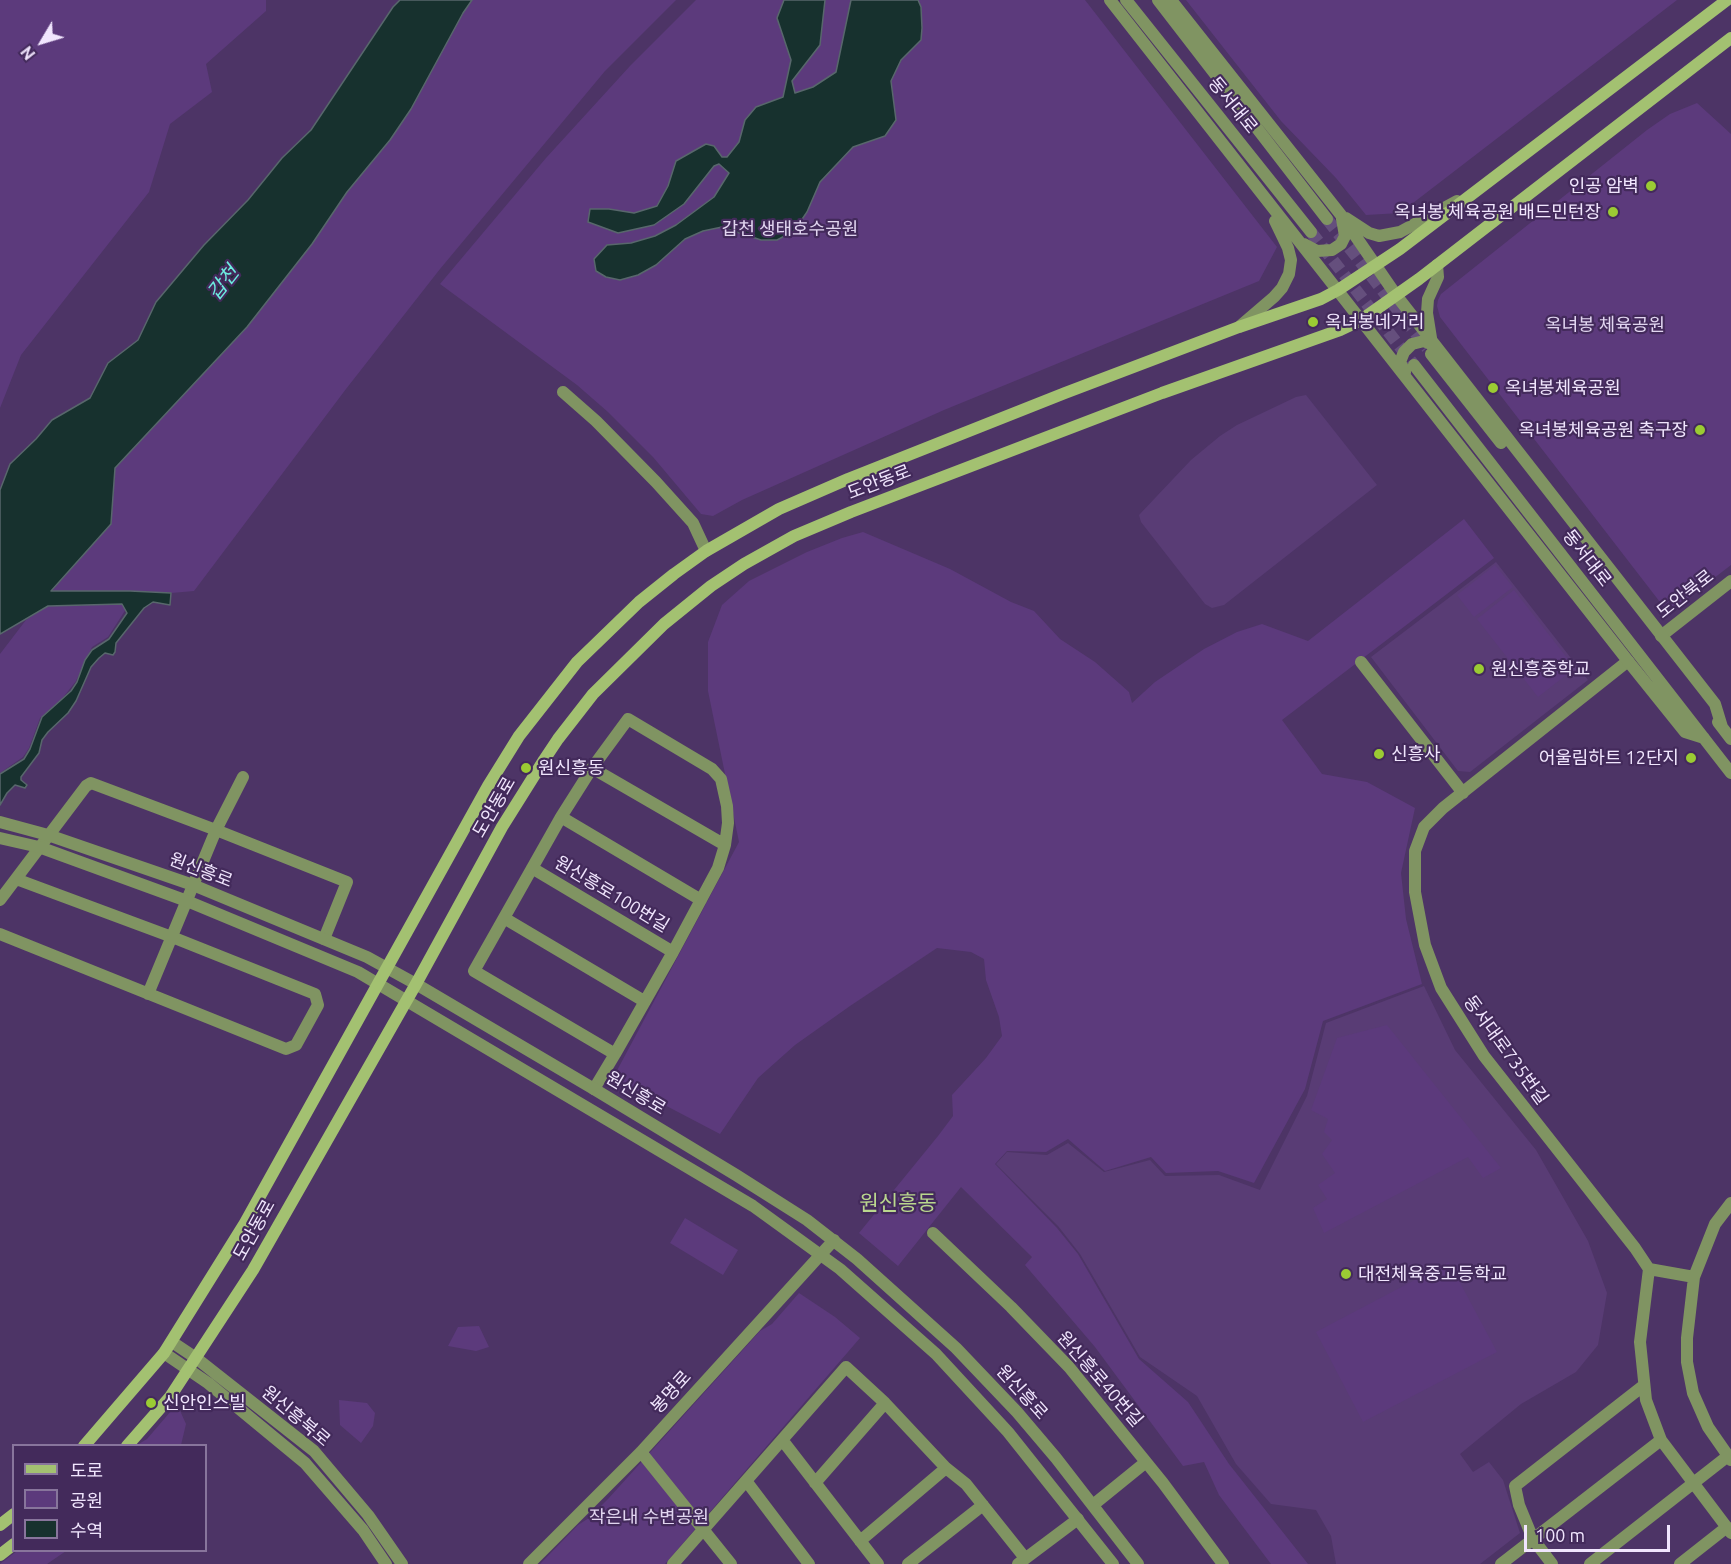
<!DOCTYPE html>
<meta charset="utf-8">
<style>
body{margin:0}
#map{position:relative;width:1731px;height:1564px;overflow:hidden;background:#4d3466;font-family:Ubuntu,"Noto Sans KR",sans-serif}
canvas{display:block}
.legend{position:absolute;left:12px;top:1444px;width:195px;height:108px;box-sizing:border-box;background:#432a5b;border:2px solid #88759c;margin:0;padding:8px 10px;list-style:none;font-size:18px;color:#f0e5fd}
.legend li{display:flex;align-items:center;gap:12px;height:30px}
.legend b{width:30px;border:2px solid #88759c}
.north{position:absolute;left:12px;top:12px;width:60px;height:60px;-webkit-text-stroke:4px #432a5b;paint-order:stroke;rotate:232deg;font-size:16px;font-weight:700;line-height:24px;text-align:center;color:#f0e5fd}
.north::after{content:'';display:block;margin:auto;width:21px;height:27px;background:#f0e5fd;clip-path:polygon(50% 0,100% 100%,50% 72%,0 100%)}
.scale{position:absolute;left:1524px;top:1525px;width:146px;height:27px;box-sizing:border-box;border:3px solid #f0e5fd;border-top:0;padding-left:8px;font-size:18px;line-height:21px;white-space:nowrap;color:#f0e5fd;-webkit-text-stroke:4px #432a5b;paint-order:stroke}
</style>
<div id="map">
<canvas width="1731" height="1564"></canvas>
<ul class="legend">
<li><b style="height:8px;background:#a3c171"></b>도로</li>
<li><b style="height:16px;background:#5c3a7c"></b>공원</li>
<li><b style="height:16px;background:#17312e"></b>수역</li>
</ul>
<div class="north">N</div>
<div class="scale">100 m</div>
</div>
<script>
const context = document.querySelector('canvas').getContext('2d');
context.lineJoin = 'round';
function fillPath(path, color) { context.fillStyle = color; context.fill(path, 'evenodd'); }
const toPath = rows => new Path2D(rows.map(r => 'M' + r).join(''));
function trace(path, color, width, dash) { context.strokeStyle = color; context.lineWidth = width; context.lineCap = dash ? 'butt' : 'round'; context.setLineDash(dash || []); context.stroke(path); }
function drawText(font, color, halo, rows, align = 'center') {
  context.font = font + ' Ubuntu,"Noto Sans KR",sans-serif'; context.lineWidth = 4.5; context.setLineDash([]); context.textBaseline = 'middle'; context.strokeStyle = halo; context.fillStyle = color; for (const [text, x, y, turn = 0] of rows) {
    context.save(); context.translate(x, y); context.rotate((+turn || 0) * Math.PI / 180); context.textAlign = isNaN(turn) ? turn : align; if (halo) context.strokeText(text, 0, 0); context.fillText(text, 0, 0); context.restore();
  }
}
const built = toPath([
 [1306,395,1377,485,1224,605,1212,608,1205,604,1141,522,1139,515,1191,460,1220,436,1237,425,1296,397],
 [1496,562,1588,680,1470,772,1458,771,1371,657],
 [1424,986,1455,1050,1536,1150,1588,1241,1607,1293,1598,1345,1576,1372,1521,1404,1460,1454,1473,1472,1489,1462,1503,1480,1520,1533,1480,1564,1336,1564,1331,1536,1316,1510,1271,1504,1236,1464,1197,1396,1140,1357,1080,1254,1058,1226,996,1164,1007,1152,1047,1155,1068,1143,1104,1172,1150,1160,1165,1176,1219,1175,1260,1190,1307,1096,1326,1023]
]);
const green = toPath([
 [0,0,266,0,266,11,206,64,212,92,170,124,149,192,21,355,0,408],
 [472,0,676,0,605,71,440,269,346,389,194,591,171,593,130,591,51,592,111,524,115,468,247,327,312,244,347,192,390,140,411,109,463,13],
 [696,0,1085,0,1277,247,1259,281,944,410,742,500,713,516,701,514,653,457,608,412,577,385,440,284,546,158,630,66],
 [1186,0,1677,0,1400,213,1366,215,1336,178,1281,121],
 [1697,103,1731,134,1731,565,1674,609,1663,606,1440,317,1437,306,1438,300,1441,294,1647,130,1670,114],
 [1464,519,1494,558,1282,720,1322,774,1367,782,1415,808,1401,873,1406,919,1422,984,1323,1021,1305,1089,1254,1183,1218,1171,1166,1173,1151,1157,1105,1171,1068,1139,1046,1152,1007,1151,995,1164,1057,1228,1078,1254,1139,1359,1188,1402,1229,1464,1308,1564,1271,1564,1219,1495,1204,1462,1183,1466,1095,1347,1025,1265,1032,1257,961,1187,898,1266,859,1233,938,1136,953,1116,952,1095,986,1058,1002,1036,999,1017,986,980,984,959,971,952,937,948,850,1006,795,1045,758,1078,720,1134,613,1078,739,842,708,691,708,642,722,605,749,581,807,552,842,538,863,532,950,569,1011,602,1034,611,1060,639,1095,662,1129,692,1132,703,1155,682,1204,649,1237,632,1262,624,1308,641],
 [1495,565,1513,587,1474,617,1457,595],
 [1514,590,1575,668,1538,697,1477,619],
 [96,603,123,604,126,609,108,637,92,647,76,681,61,700,40,718,29,748,23,757,0,773,0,654,26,620,48,606],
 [1387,1025,1501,1168,1483,1178,1468,1157,1324,1233,1313,1208,1327,1199,1318,1185,1335,1173,1322,1154,1332,1140,1324,1132,1328,1119,1311,1110,1337,1038],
 [685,1218,738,1250,723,1275,670,1243],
 [1449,1262,1497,1352,1363,1422,1316,1332],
 [799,1293,835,1317,860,1338,665,1564,540,1564,578,1525,589,1518,608,1499,760,1331,772,1324],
 [479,1326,489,1347,476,1351,448,1346,458,1327],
 [339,1400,367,1403,375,1413,373,1426,361,1443,340,1425],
 [177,1404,186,1424,181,1445,137,1445,147,1439],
 [17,1551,17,1550,66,1551,47,1564,0,1564]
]);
const water = toPath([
 [400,0,472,0,463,13,411,109,390,140,347,192,312,244,247,327,115,468,111,524,51,591,130,591,171,593,170,605,153,602,144,608,116,643,115,652,113,655,105,653,99,658,91,667,76,701,68,713,48,732,42,740,39,753,21,777,21,780,27,785,25,788,15,785,7,793,0,805,0,774,24,759,30,749,42,717,71,691,77,682,85,660,92,650,109,639,127,613,122,604,48,606,0,634,0,490,10,464,36,439,52,420,90,398,108,363,138,340,156,302,204,245,248,200,282,158,311,130,393,7,400,0],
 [784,0,825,0,820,45,792,81,795,93,813,87,836,72,851,0,918,0,921,7,922,28,921,40,901,60,891,81,896,120,885,136,853,147,820,182,807,212,794,231,777,240,761,240,722,227,703,231,685,239,656,265,638,275,620,280,606,277,596,271,594,259,607,245,631,243,655,236,676,225,714,197,729,173,719,164,714,166,684,204,654,225,618,233,588,222,590,209,609,209,634,213,657,206,668,186,676,161,706,144,714,146,722,157,727,157,739,142,745,120,756,107,783,97,791,60,777,18,784,0]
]);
const tertiaryTunnel = toPath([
 [1327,219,1427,348],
 [1311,232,1414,365]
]);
const minor = toPath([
 [563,392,596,421,656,482,693,523,706,551],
 [1661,636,1731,581],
 [1628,661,1443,808,1424,827,1415,851,1415,892,1425,945,1441,988,1484,1056,1635,1248,1649,1269,1694,1277],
 [1361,662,1463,793],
 [592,768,725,845],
 [561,817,701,900],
 [532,868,673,952],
 [0,900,86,786,91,783,216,830,347,882,324,939],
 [504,918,644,1001],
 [0,934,286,1049,296,1045,318,1005,315,994,172,937,16,879],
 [148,994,216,830,243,777],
 [594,1089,615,1054,673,952,718,868,725,845,728,823,727,806,721,779,712,769,628,719,592,768,561,817,474,971,615,1054],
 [1731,1203,1715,1224,1694,1277,1687,1338,1687,1362,1693,1393,1708,1427,1731,1460],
 [933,1233,1011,1307,1069,1367,1163,1483,1223,1564],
 [1649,1269,1640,1342,1646,1400,1661,1440,1731,1533],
 [783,1441,878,1564],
 [641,1452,731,1564],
 [747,1482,809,1564],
 [815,1483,885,1403],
 [1093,1505,1146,1462],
 [860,1541,946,1468],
 [529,1564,641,1452,834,1240],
 [673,1564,846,1367,885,1403,946,1468,966,1484,1025,1558],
 [908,1564,983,1505],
 [1018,1564,1078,1519],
 [1501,1564,1661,1440],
 [1552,1564,1533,1539,1519,1505,1515,1486,1643,1386],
 [1590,1564,1728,1456],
 [1680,1564,1727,1527]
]);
const tertiary = toPath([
 [1110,0,1628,661,1685,732,1704,738],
 [1126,0,1311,232],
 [1158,0,1327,219],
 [1171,0,1341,215,1396,295,1715,704,1722,727],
 [1346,218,1369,233,1379,236,1400,232,1457,201],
 [1304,244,1317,251,1332,250,1341,244,1345,236,1342,219],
 [1239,327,1274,297,1282,288,1289,274,1291,260,1288,248,1275,221],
 [1431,338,1427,313,1428,299,1438,277,1437,265],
 [1431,354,1501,443],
 [1414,365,1731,773],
 [1405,372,1400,362,1404,352,1412,344,1424,341,1435,346],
 [1718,722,1731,739],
 [0,822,48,835,193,885,367,957,416,984,594,1089,736,1175,807,1220,857,1259,956,1348,1017,1412,1056,1458,1138,1564],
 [0,838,39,847,187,901,358,972,753,1206,840,1269,936,1354,1008,1432,1113,1564],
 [172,1342,196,1358,314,1451,368,1515,402,1564],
 [164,1353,208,1383,305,1463,363,1530,386,1564]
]);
const secondary = toPath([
 [84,1446,164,1353,245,1223,488,786,519,736,577,662,639,602,674,574,706,551,779,509,848,479,1065,393,1239,327,1321,299,1338,290,1400,249,1727,0],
 [127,1446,170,1397,253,1270,416,984,502,827,544,760,558,739,593,694,664,624,711,586,744,564,794,536,851,512,1162,393,1340,330,1361,320,1419,279,1731,38],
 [0,1525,14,1514],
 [0,1555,14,1544]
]);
const markers = [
 [1651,186,6,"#9bcb33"],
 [1613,212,6,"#9bcb33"],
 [1313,322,6,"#9bcb33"],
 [1493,388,6,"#9bcb33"],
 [1700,430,6,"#9bcb33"],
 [1479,669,6,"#9bcb33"],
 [1379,754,6,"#9bcb33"],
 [1691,758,6,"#9bcb33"],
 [526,768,6,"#9bcb33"],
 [1346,1274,6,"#9bcb33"],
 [151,1403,6,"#9bcb33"]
];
const streetNames = [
 ["동서대로",1233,105,51],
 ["도안동로",879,482,-21],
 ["동서대로",1587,558,52],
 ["도안북로",1685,594,-38],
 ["도안동로",494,807,-60],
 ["원신흥로",201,870,21],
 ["원신흥로100번길",612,894,31],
 ["동서대로735번길",1506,1050,54],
 ["원신흥로",636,1093,31],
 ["도안동로",254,1230,-61],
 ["원신흥로40번길",1100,1379,49],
 ["봉명로",671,1392,-48],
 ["원신흥로",1022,1392,48],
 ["원신흥북로",296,1416,40]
];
const poiNames = [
 ["인공 암벽",1639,186,"right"],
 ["옥녀봉 체육공원 배드민턴장",1601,212,"right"],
 ["옥녀봉네거리",1325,322],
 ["옥녀봉체육공원",1505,388],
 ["옥녀봉체육공원 축구장",1688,430,"right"],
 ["원신흥중학교",1491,669],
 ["신흥사",1391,754],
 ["어울림하트 12단지",1679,758,"right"],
 ["원신흥동",538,768],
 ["대전체육중고등학교",1358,1274],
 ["신안인스빌",163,1403]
];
const parkNames = [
 ["갑천 생태호수공원",790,229],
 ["옥녀봉 체육공원",1605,325],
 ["작은내 수변공원",649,1517]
];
const waterNames = [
 ["갑천",223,283,-52]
];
const quarterNames = [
 ["원신흥동",898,1203]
];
fillPath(built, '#593c75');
fillPath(green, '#5c3a7c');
fillPath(water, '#17312e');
trace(water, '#58676c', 1.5);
trace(tertiaryTunnel, '#654f7d', 12, [12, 6]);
trace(minor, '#809462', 12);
trace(tertiary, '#809462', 12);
trace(secondary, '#a3c171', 12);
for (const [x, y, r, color] of markers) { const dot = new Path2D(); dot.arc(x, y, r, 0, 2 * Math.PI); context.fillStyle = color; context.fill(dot); trace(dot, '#432a5b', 2); }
drawText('18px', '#f0e5fd', '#432a5b', streetNames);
drawText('18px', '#f0e5fd', '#432a5b', poiNames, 'left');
drawText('18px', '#e1d5f0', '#432a5b', parkNames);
drawText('italic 20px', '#6deee0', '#432a5b', waterNames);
drawText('21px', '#bad78e', '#432a5b', quarterNames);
</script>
